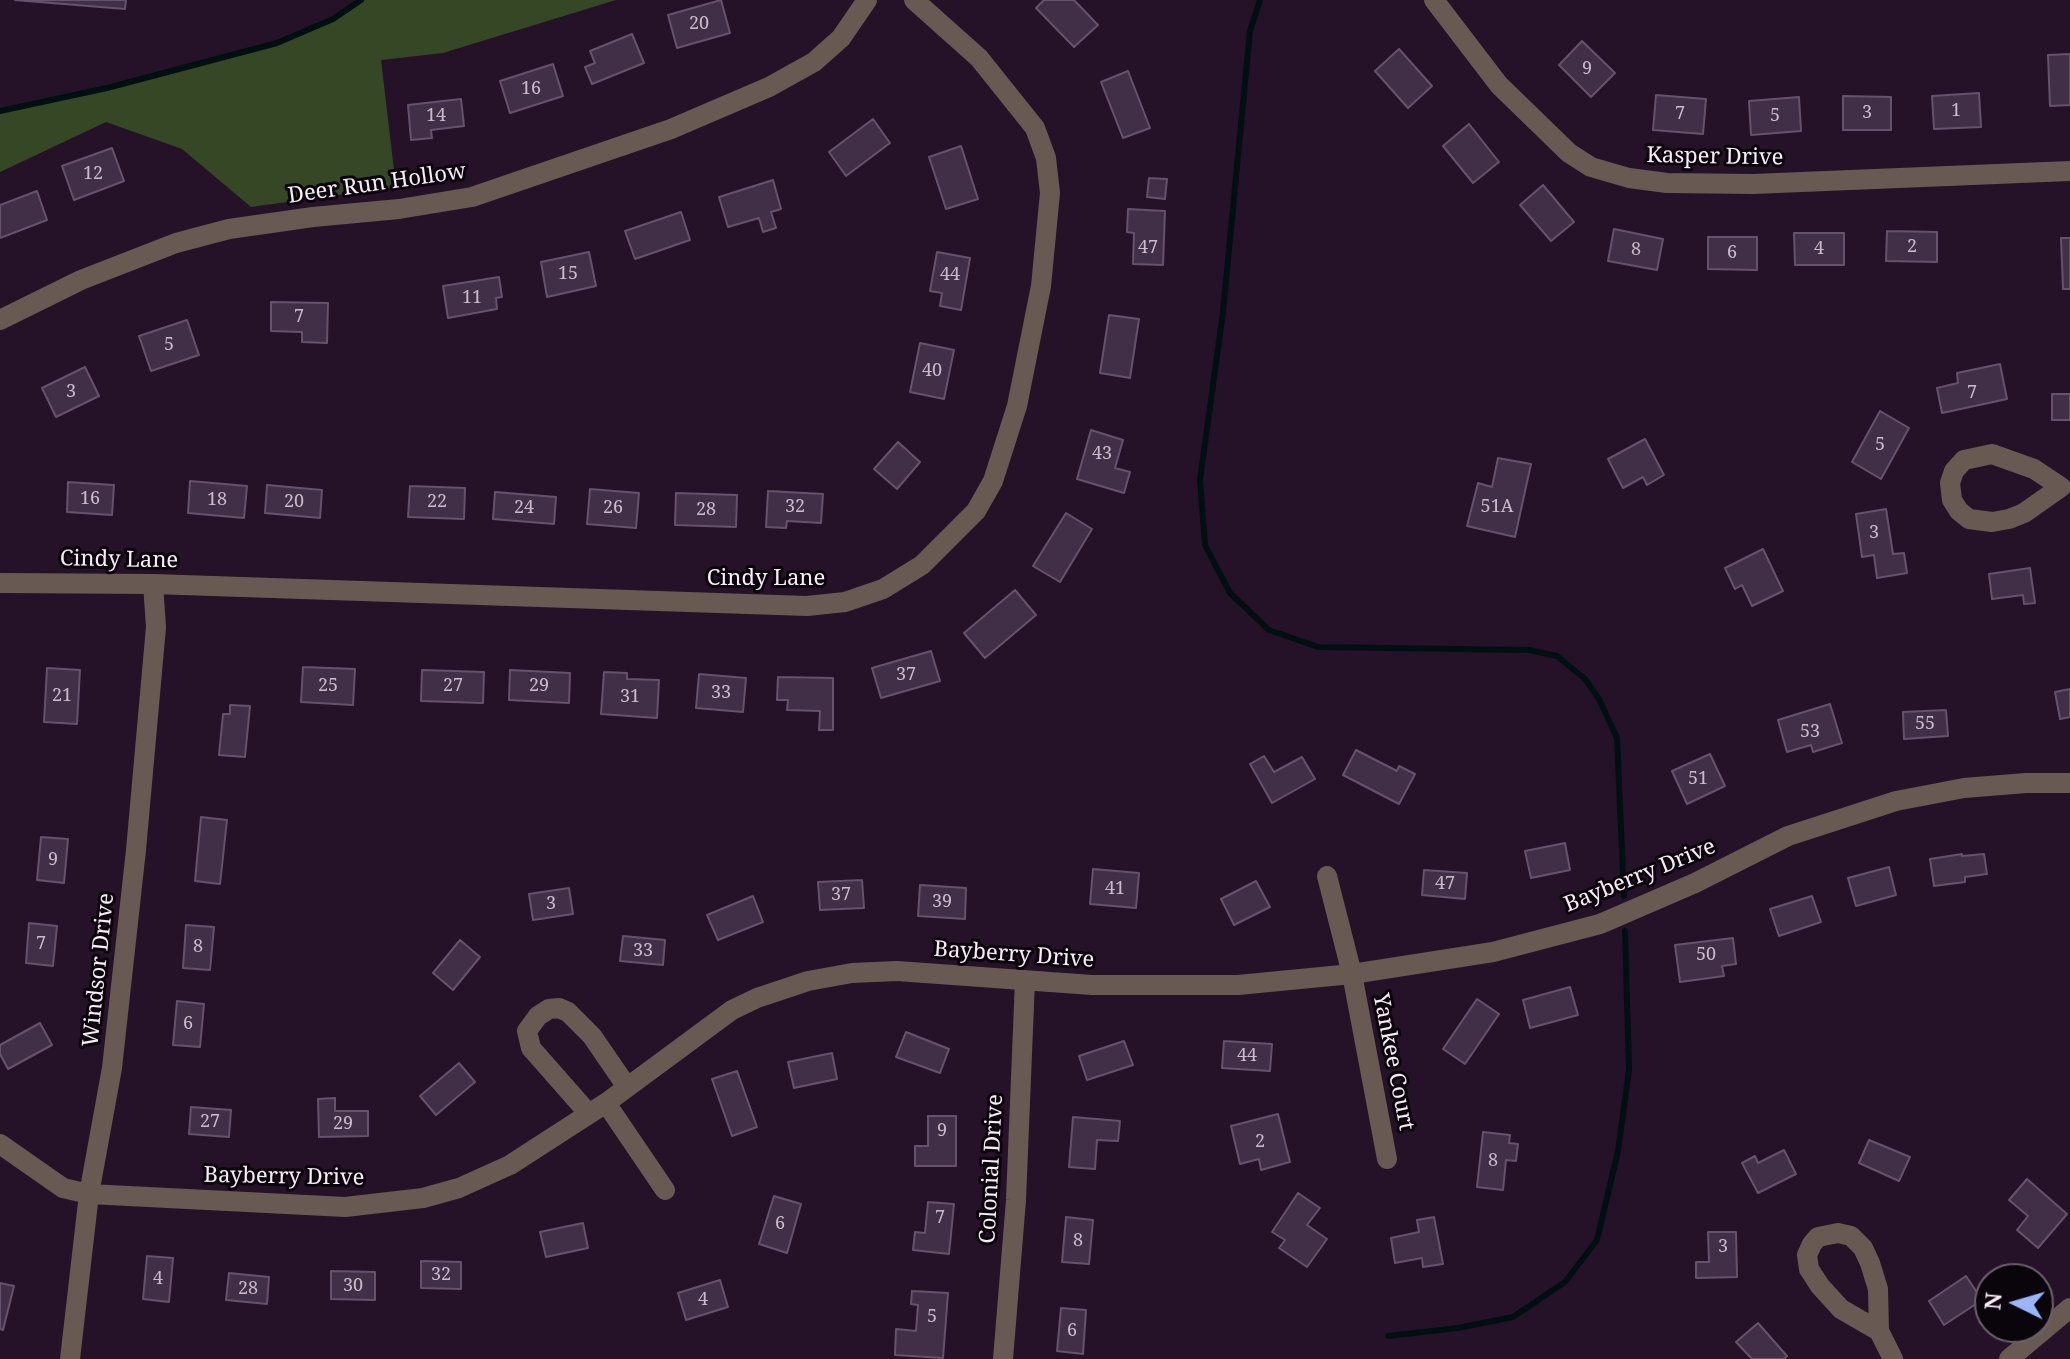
<!DOCTYPE html>
<style>
body{margin:0}
#map{position:relative;width:2070px;height:1359px;overflow:hidden;background:#261228;font-family:"Noto Serif",serif}
canvas{display:block}
.north{position:absolute;left:1974px;top:1263px;width:80px;height:80px;box-sizing:border-box;background:#0a040b;border:2px solid #6a606b;border-radius:50%;rotate:275deg;font-size:22px;font-weight:700;line-height:32px;text-align:center;color:#f9ebfa}
.north::after{content:'';display:block;margin:auto;width:28px;height:36px;background:#99b5fd;clip-path:polygon(50% 0,100% 100%,50% 72%,0 100%)}
</style>
<div id="map">
<canvas width="2070" height="1359"></canvas>
<div class="north">N</div>
</div>
<script>
const context = document.querySelector('canvas').getContext('2d');
context.lineJoin = 'round';
function fillPath(path, color) { context.fillStyle = color; context.fill(path, 'evenodd'); }
const toPath = rows => new Path2D(rows.map(r => 'M' + r).join(''));
function trace(path, color, width, dash) { context.strokeStyle = color; context.lineWidth = width; context.lineCap = dash ? 'butt' : 'round'; context.setLineDash(dash || []); context.stroke(path); }
function drawText(font, color, halo, rows, align = 'center') {
  context.font = font + ' "Noto Serif",serif'; context.lineWidth = 6; context.setLineDash([]); context.textBaseline = 'middle'; context.strokeStyle = halo; context.fillStyle = color; for (const [text, x, y, turn = 0] of rows) {
    context.save(); context.translate(x, y); context.rotate((+turn || 0) * Math.PI / 180); context.textAlign = isNaN(turn) ? turn : align; if (halo) context.strokeText(text, 0, 0); context.fillText(text, 0, 0); context.restore();
  }
}
const forest = toPath([
 [361,0,616,0,443,53,381,60,396,187,251,207,182,149,106,122,0,172,0,112,107,88,277,43,333,19]
]);
const stream = toPath([
 [1260,0,1250,31,1223,312,1200,480,1205,545,1230,593,1269,630,1318,647,1529,650,1557,656,1585,679,1599,699,1617,738,1624,896],
 [0,111,107,88,277,43,333,19,361,0],
 [1388,1336,1458,1328,1513,1317,1565,1282,1597,1240,1618,1151,1629,1070,1625,931]
]);
const building = toPath([
 [15,0,126,0,125,9,15,0],
 [721,0,730,33,677,48,668,15,721,0],
 [1044,0,1074,0,1098,25,1074,47,1036,8,1044,0],
 [632,34,644,63,592,84,585,67,595,63,590,51,632,34],
 [1582,41,1615,73,1591,97,1559,65,1582,41],
 [1399,49,1432,86,1408,108,1375,71,1399,49],
 [2070,54,2070,105,2050,106,2048,55,2070,54],
 [553,64,563,96,510,113,500,81,553,64],
 [1128,71,1150,128,1123,138,1101,82,1128,71],
 [1979,93,1981,127,1934,129,1932,96,1979,93],
 [1656,95,1706,99,1703,134,1653,130,1656,95],
 [1843,96,1891,97,1891,130,1843,130,1843,96],
 [1799,97,1801,131,1751,135,1749,101,1799,97],
 [461,99,464,126,431,130,432,138,411,140,408,105,461,99],
 [873,119,890,143,846,176,829,152,873,119],
 [1469,124,1499,162,1473,183,1443,146,1469,124],
 [961,146,978,199,946,209,929,157,961,146],
 [112,148,124,181,74,200,62,166,112,148],
 [1149,178,1167,179,1165,199,1147,197,1149,178],
 [773,180,781,209,771,212,776,228,763,232,759,218,728,227,719,197,773,180],
 [1543,185,1574,222,1551,241,1520,205,1543,185],
 [37,191,47,220,0,238,0,205,37,191],
 [1128,209,1165,211,1163,265,1133,264,1134,233,1127,232,1128,209],
 [681,212,690,240,635,259,625,231,681,212],
 [1614,229,1663,239,1657,270,1608,261,1614,229],
 [1887,231,1937,232,1937,262,1886,261,1887,231],
 [1794,233,1844,233,1844,265,1795,265,1794,233],
 [1708,237,1757,237,1757,270,1708,269,1708,237],
 [2061,238,2070,238,2070,289,2063,289,2061,238],
 [589,252,596,286,547,297,541,262,589,252],
 [937,252,970,258,961,310,940,306,942,293,930,291,937,252],
 [499,277,502,297,496,298,497,309,448,318,443,286,499,277],
 [271,302,328,303,327,343,302,342,302,332,271,331,271,302],
 [1109,315,1139,319,1130,378,1100,373,1109,315],
 [187,320,199,355,151,371,139,336,187,320],
 [920,343,954,350,944,399,910,392,920,343],
 [2000,364,2007,399,1942,413,1937,388,1958,383,1957,373,2000,364],
 [85,367,99,396,56,417,42,388,85,367],
 [2052,394,2070,394,2070,420,2052,420,2052,394],
 [1880,411,1909,428,1881,479,1852,462,1880,411],
 [1091,430,1123,440,1115,468,1130,472,1124,493,1077,479,1091,430],
 [1645,439,1664,475,1647,485,1643,477,1623,488,1608,459,1645,439],
 [898,442,920,462,897,489,874,469,898,442],
 [1498,458,1531,464,1515,537,1467,526,1478,483,1492,487,1498,458],
 [190,481,247,486,244,518,188,513,190,481],
 [68,482,114,485,112,515,67,512,68,482],
 [267,485,322,490,320,518,265,513,267,485],
 [410,486,465,488,464,519,408,517,410,486],
 [590,489,639,493,636,528,587,524,590,489],
 [768,491,823,494,821,523,787,521,786,528,766,527,768,491],
 [495,492,556,497,554,524,493,519,495,492],
 [676,493,737,495,736,527,675,525,676,493],
 [1886,509,1893,554,1904,553,1907,573,1877,578,1874,555,1862,557,1856,514,1886,509],
 [1066,513,1092,529,1060,582,1033,566,1066,513],
 [1763,549,1783,591,1752,606,1742,585,1735,589,1725,568,1763,549],
 [2030,568,2035,603,2024,604,2023,595,1992,599,1989,574,2030,568],
 [1015,590,1036,615,985,658,964,633,1015,590],
 [931,651,940,681,881,698,872,668,931,651],
 [303,667,355,669,353,705,301,702,303,667],
 [47,668,80,670,77,724,44,722,47,668],
 [422,670,484,672,483,703,421,701,422,670],
 [510,670,570,673,569,703,509,700,510,670],
 [604,672,627,673,627,679,659,680,657,718,601,714,604,672],
 [699,674,746,678,743,712,696,708,699,674],
 [778,677,833,678,833,730,819,730,820,711,787,710,788,700,777,700,778,677],
 [2070,689,2070,717,2060,719,2055,692,2070,689],
 [1830,704,1842,743,1813,752,1811,745,1787,752,1778,720,1830,704],
 [230,705,250,706,245,757,219,755,223,714,230,714,230,705],
 [1946,710,1948,736,1904,739,1903,712,1946,710],
 [1356,750,1397,771,1399,766,1415,774,1399,804,1343,775,1356,750],
 [1710,754,1725,786,1687,804,1672,771,1710,754],
 [1264,756,1274,772,1302,757,1315,779,1272,803,1250,764,1264,756],
 [201,817,227,820,220,884,195,881,201,817],
 [41,837,68,839,64,883,37,880,41,837],
 [1565,843,1570,870,1531,878,1525,851,1565,843],
 [1962,854,1962,856,1984,854,1987,874,1965,877,1965,882,1934,886,1930,859,1962,854],
 [1889,867,1896,895,1856,906,1848,878,1889,867],
 [1093,869,1139,873,1136,908,1090,904,1093,869],
 [1424,870,1467,873,1465,899,1422,895,1424,870],
 [862,880,864,908,820,910,818,882,862,880],
 [1256,881,1270,907,1234,925,1221,899,1256,881],
 [920,885,966,888,965,919,918,916,920,885],
 [569,888,573,914,533,920,529,894,569,888],
 [753,896,763,922,718,940,707,915,753,896],
 [1812,896,1821,922,1779,936,1770,909,1812,896],
 [29,923,57,926,53,966,26,963,29,923],
 [186,925,214,927,210,970,183,968,186,925],
 [623,936,665,940,663,965,620,961,623,936],
 [1733,938,1736,964,1722,966,1724,976,1680,982,1675,945,1733,938],
 [460,940,480,957,453,990,433,973,460,940],
 [1570,987,1578,1015,1530,1028,1523,1000,1570,987],
 [1477,999,1499,1014,1465,1064,1443,1049,1477,999],
 [177,1001,204,1004,200,1047,173,1045,177,1001],
 [40,1023,52,1045,8,1069,0,1054,0,1045,40,1023],
 [906,1032,949,1049,940,1073,896,1057,906,1032],
 [1124,1041,1133,1065,1087,1080,1079,1056,1124,1041],
 [1224,1041,1272,1044,1270,1071,1222,1068,1224,1041],
 [832,1053,837,1079,794,1088,788,1062,832,1053],
 [459,1063,475,1082,436,1115,420,1096,459,1063],
 [737,1071,757,1127,732,1136,712,1079,737,1071],
 [335,1098,335,1111,368,1111,368,1136,319,1137,318,1099,335,1098],
 [191,1107,231,1110,229,1137,189,1134,191,1107],
 [1278,1114,1290,1162,1261,1170,1259,1159,1240,1164,1231,1126,1278,1114],
 [928,1116,956,1116,956,1166,915,1166,915,1146,928,1146,928,1116],
 [1073,1117,1120,1121,1118,1141,1097,1140,1095,1169,1069,1167,1073,1117],
 [1483,1132,1510,1135,1509,1143,1518,1144,1516,1161,1506,1160,1503,1190,1477,1187,1483,1132],
 [1869,1140,1910,1157,1899,1181,1859,1163,1869,1140],
 [1784,1150,1796,1174,1758,1193,1742,1163,1755,1156,1758,1163,1784,1150],
 [2027,1179,2067,1214,2038,1248,2017,1230,2028,1216,2009,1200,2027,1179],
 [1298,1193,1320,1208,1307,1225,1327,1239,1307,1267,1279,1248,1285,1240,1272,1232,1298,1193],
 [774,1196,801,1204,787,1253,759,1244,774,1196],
 [928,1202,954,1204,949,1254,913,1250,915,1232,925,1233,928,1202],
 [1066,1217,1093,1220,1089,1264,1062,1262,1066,1217],
 [1434,1217,1443,1264,1423,1267,1422,1258,1395,1263,1391,1238,1419,1232,1417,1220,1434,1217],
 [583,1223,588,1248,546,1257,540,1232,583,1223],
 [1708,1232,1736,1232,1737,1277,1696,1278,1696,1262,1709,1262,1708,1232],
 [147,1256,173,1258,169,1302,143,1299,147,1256],
 [421,1261,461,1262,461,1289,421,1288,421,1261],
 [331,1271,375,1272,375,1300,331,1299,331,1271],
 [229,1273,269,1277,267,1304,226,1300,229,1273],
 [1966,1276,1982,1300,1944,1325,1929,1301,1966,1276],
 [720,1280,728,1307,686,1320,678,1293,720,1280],
 [0,1283,14,1286,3,1330,0,1329,0,1283],
 [912,1291,948,1293,943,1358,895,1355,896,1329,916,1331,918,1305,911,1304,912,1291],
 [1061,1308,1086,1310,1083,1354,1057,1351,1061,1308],
 [1758,1323,1787,1356,1784,1359,1752,1359,1736,1342,1758,1323]
]);
const minor = toPath([
 [1434,0,1499,85,1569,153,1591,167,1629,178,1667,183,1753,184,2070,171],
 [0,320,81,280,176,243,229,229,313,217,399,209,472,197,671,129,769,87,814,62,841,38,867,0],
 [1992,454,2034,469,2061,487,2024,513,2009,519,1992,522,1969,519,1959,511,1952,500,1950,483,1954,471,1964,460,1992,454],
 [0,583,153,584,807,606,845,602,883,589,922,565,976,511,993,481,1017,406,1041,286,1050,193,1046,158,1035,128,979,58,914,0],
 [1327,876,1352,974,1387,1159],
 [606,1103,665,1190],
 [589,1114,531,1048,527,1031,538,1016,549,1009,559,1008,568,1012,592,1036,627,1087],
 [0,1144,63,1188,89,1194,345,1207,423,1198,459,1188,510,1165,606,1103,732,1010,757,998,808,981,852,973,897,971,1092,985,1238,985,1352,974,1493,952,1600,924,1695,883,1788,836,1896,801,1964,788,2026,783,2070,783],
 [1838,1233,1851,1236,1863,1248,1870,1263,1878,1289,1879,1331,1841,1309,1820,1286,1809,1269,1807,1255,1812,1244,1818,1237,1838,1233],
 [1879,1331,1893,1359],
 [70,1359,89,1194,112,1068,136,850,156,627,153,584],
 [1003,1359,1016,1200,1025,980],
 [2009,1359,2070,1308]
]);
const numberNames = [
 ["20",699,24],
 ["9",1587,69],
 ["16",531,89],
 ["1",1956,111],
 ["3",1867,113],
 ["7",1680,114],
 ["14",436,116],
 ["5",1775,116],
 ["12",93,174],
 ["2",1912,247],
 ["47",1148,248],
 ["4",1819,249],
 ["8",1636,250],
 ["6",1732,253],
 ["15",568,274],
 ["44",950,275],
 ["11",472,298],
 ["7",299,317],
 ["5",169,345],
 ["40",932,371],
 ["3",71,392],
 ["7",1972,393],
 ["5",1880,445],
 ["43",1102,454],
 ["16",90,499],
 ["18",217,500],
 ["20",294,502],
 ["22",437,502],
 ["32",795,507],
 ["51A",1497,507],
 ["24",524,508],
 ["26",613,508],
 ["28",706,510],
 ["3",1874,533],
 ["37",906,675],
 ["25",328,686],
 ["27",453,686],
 ["29",539,686],
 ["33",721,693],
 ["21",62,696],
 ["31",630,697],
 ["55",1925,724],
 ["53",1810,732],
 ["51",1698,779],
 ["9",53,860],
 ["47",1445,884],
 ["41",1115,889],
 ["37",841,895],
 ["39",942,902],
 ["3",551,904],
 ["7",41,944],
 ["8",198,947],
 ["33",643,951],
 ["50",1706,955],
 ["6",188,1024],
 ["44",1247,1056],
 ["27",210,1122],
 ["29",343,1124],
 ["9",942,1131],
 ["2",1260,1142],
 ["8",1493,1161],
 ["7",940,1218],
 ["6",780,1224],
 ["8",1078,1241],
 ["3",1723,1247],
 ["32",441,1275],
 ["4",158,1279],
 ["30",353,1286],
 ["28",248,1289],
 ["4",703,1300],
 ["5",932,1317],
 ["6",1072,1331]
];
const streetNames = [
 ["Kasper Drive",1715,157,1],
 ["Deer Run Hollow",377,184,-8],
 ["Cindy Lane",119,560,1],
 ["Cindy Lane",766,579],
 ["Bayberry Drive",1640,876,-22],
 ["Bayberry Drive",1014,955,4],
 ["Windsor Drive",99,970,-84],
 ["Yankee Court",1393,1062,79],
 ["Colonial Drive",992,1169,-87],
 ["Bayberry Drive",284,1177,1]
];
fillPath(forest, '#364726');
trace(stream, '#001012', 6);
fillPath(building, '#412e47');
trace(building, '#65526d', 2);
trace(minor, '#685a52', 20);
drawText('18px', '#cbbccd', null, numberNames);
drawText('22px', '#f9ebfa', '#0a040b', streetNames);
</script>
